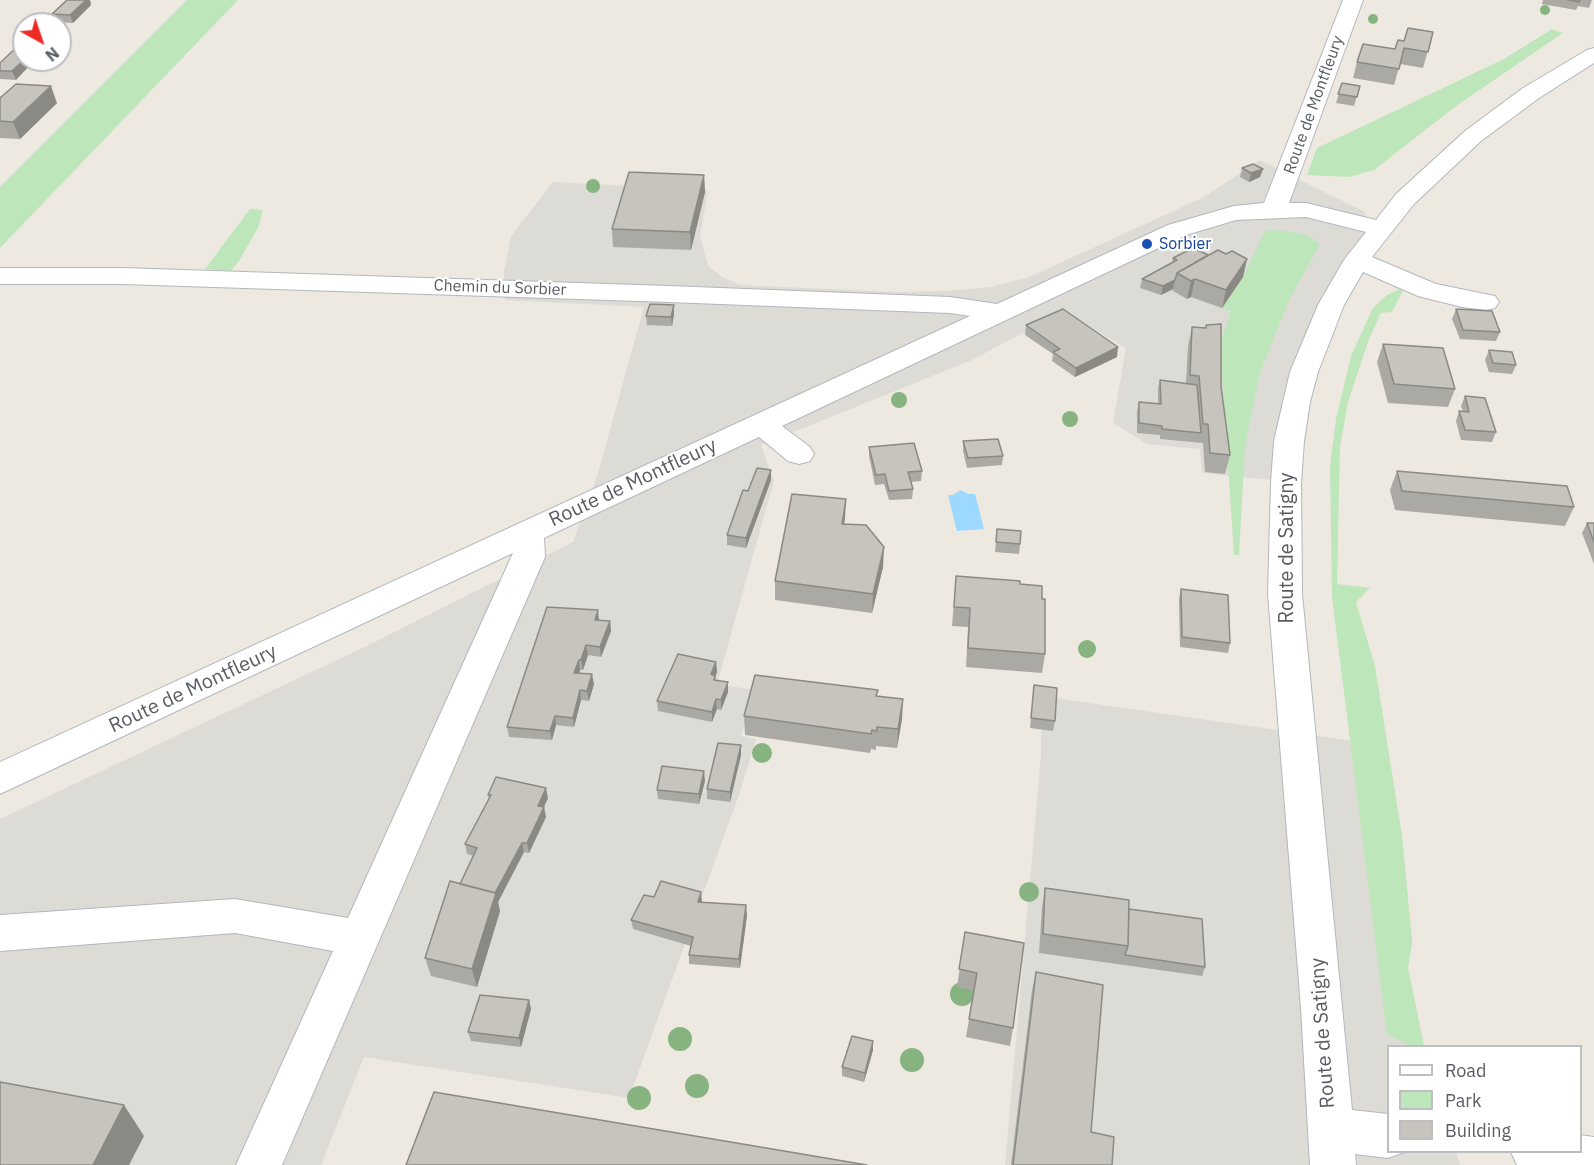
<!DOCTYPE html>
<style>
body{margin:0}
#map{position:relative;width:1594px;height:1165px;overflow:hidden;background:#ede9e0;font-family:"IBM Plex Sans",sans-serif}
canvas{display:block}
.legend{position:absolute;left:1387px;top:1045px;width:195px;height:108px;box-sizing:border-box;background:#fff;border:2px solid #bdbec0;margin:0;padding:8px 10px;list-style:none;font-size:18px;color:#595d62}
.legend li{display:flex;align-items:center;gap:12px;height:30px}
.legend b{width:30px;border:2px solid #bdbec0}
.north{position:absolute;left:12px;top:12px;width:60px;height:60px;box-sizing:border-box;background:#fff;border:2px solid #bdbec0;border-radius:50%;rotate:140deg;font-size:16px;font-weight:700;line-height:24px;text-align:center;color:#595d62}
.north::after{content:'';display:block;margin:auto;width:21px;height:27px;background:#ee2b25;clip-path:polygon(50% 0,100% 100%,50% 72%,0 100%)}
</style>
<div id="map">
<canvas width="1594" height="1165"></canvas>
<ul class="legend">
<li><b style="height:8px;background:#fff"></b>Road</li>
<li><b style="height:16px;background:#bde6bb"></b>Park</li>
<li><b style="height:16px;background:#c7c4bd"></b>Building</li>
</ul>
<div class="north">N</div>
</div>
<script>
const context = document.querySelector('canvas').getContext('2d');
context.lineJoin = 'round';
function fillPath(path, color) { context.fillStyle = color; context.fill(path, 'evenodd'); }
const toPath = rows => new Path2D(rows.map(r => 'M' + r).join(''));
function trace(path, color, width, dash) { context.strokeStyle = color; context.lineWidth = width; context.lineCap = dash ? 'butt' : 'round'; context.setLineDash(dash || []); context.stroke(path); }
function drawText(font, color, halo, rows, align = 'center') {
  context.font = font + ' "IBM Plex Sans",sans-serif'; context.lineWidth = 4.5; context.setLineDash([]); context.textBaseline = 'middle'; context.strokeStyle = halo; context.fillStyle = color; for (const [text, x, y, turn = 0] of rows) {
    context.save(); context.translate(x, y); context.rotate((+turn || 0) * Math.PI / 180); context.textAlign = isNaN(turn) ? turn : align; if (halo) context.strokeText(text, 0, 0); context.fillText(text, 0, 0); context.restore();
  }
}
const industrial = toPath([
 [1260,160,1365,212,1368,254,1332,310,1300,401,1292,482,1202,473,1200,449,1147,444,1113,423,1126,348,1064,311,972,360,761,445,774,481,717,684,754,690,741,736,756,739,740,792,629,1098,364,1057,321,1165,0,1165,0,819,371,644,573,542,598,473,644,307,505,300,504,271,511,236,553,182,708,190,700,237,708,266,722,277,740,285,895,292,949,291,990,287,1027,278,1202,198],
 [1055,698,1387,746,1402,836,1412,942,1408,968,1424,1046,1388,1046,1388,1152,1456,1152,1460,1165,1005,1165,1041,755,1041,729,1053,730]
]);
const green = toPath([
 [187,0,238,0,0,248,0,187],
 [1552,29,1563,33,1456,106,1374,170,1349,177,1307,175,1317,148,1504,59],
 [250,209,263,210,258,228,239,261,231,271,205,269],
 [1274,230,1298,233,1308,236,1320,244,1289,300,1260,372,1245,446,1239,555,1234,555,1220,345,1231,311,1222,308,1243,277,1265,231],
 [1400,289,1403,291,1392,312,1381,313,1369,339,1348,402,1340,447,1337,584,1370,588,1356,602,1375,666,1402,836,1412,942,1408,968,1424,1046,1411,1046,1387,1034,1332,597,1330,466,1336,419,1351,356,1373,308,1387,295]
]);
const water = toPath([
 [960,490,969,494,975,494,984,529,957,531,948,495,953,495]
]);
const minor = toPath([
 [1343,0,1363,0,1289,203,1306,203,1376,220,1396,194,1465,131,1523,88,1587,50,1594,48,1594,63,1539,98,1481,141,1414,204,1372,257,1436,284,1495,296,1499,302,1495,308,1486,310,1462,307,1418,296,1363,272,1344,305,1318,372,1310,402,1304,441,1301,483,1302,594,1352,1110,1388,1114,1388,1152,1404,1152,1388,1158,1355,1154,1356,1165,1310,1165,1301,1008,1268,594,1271,483,1274,441,1290,372,1318,305,1344,260,1366,232,1306,217,1236,220,1186,235,782,426,810,447,814,454,810,461,799,464,788,461,759,437,544,538,545,557,282,1165,236,1165,333,951,235,933,0,951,0,915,235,899,348,918,513,553,0,794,0,762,970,316,950,313,669,302,123,284,0,284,0,268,123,268,669,286,950,297,997,304,1168,225,1234,206,1264,203,1343,0],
 [1580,1135,1594,1137,1594,1165,1517,1165,1511,1152,1580,1152,1580,1135]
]);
const trees = [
 [1545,10,5],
 [1373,19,5],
 [593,186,7],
 [899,400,8],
 [1070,419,8],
 [1087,649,9],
 [762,753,10],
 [1029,892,10],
 [962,994,12],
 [680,1039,12],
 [912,1060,12],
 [697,1086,12],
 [639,1098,12]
];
const wall = toPath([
 [67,0,90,0,91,5,73,23,55,22,52,14],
 [1543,0,1592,0,1589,8,1578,6,1576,10,1542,4],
 [1433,32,1423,68,1400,64,1394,85,1353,78,1357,62,1395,49,1404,41],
 [24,40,16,80,0,79,0,63],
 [1342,83,1360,86,1354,106,1336,103],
 [0,98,57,103,20,139,0,138],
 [1242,168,1263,169,1260,177,1249,182,1240,177],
 [704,175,705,192,691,250,613,247,612,229],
 [1226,254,1247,259,1243,277,1222,308,1191,297,1187,299,1173,291,1173,289,1161,295,1140,288,1142,279,1172,263,1173,258],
 [674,305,674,314,672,326,647,325,646,316],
 [1456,309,1500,332,1496,341,1460,339,1452,319],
 [1026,325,1117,357,1075,377,1052,361,1053,354,1025,335],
 [1192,327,1221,386,1230,455,1225,474,1205,472,1203,443,1160,439,1160,435,1137,433,1137,412,1139,402,1158,404,1158,389,1160,380,1186,383,1188,346],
 [1383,344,1455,389,1448,407,1388,403,1377,362],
 [1489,350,1516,365,1512,374,1489,372,1485,360],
 [1465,396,1496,432,1492,442,1461,440,1456,421,1459,411,1463,411,1461,406],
 [963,441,1003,456,1002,465,967,468,963,451],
 [869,447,922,471,921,481,911,482,913,489,912,499,889,500,884,484,875,485,869,456],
 [1397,471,1574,507,1565,526,1395,510,1390,490],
 [771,480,746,548,727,545,727,535,748,491],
 [846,499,844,524,883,567,872,613,775,600,775,581],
 [1587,523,1594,523,1594,564,1582,533],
 [997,529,1020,544,1019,554,995,552],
 [956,576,1020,584,1042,599,1045,654,1042,673,966,667,968,627,952,626],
 [1181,589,1230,643,1228,653,1180,647,1179,599],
 [599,620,610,621,611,631,601,657,588,655,583,670,580,670,579,673,594,684,589,701,581,700,574,727,556,725,552,740,509,737,507,727],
 [716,662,717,672,715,675,716,680,728,692,721,710,717,709,712,722,658,711,657,701],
 [1034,685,1055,721,1053,731,1030,728],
 [877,696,902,719,897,748,876,746,876,750,871,749,870,753,745,735,744,716],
 [741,745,741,755,730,802,707,799,707,789],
 [705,781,699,804,658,799,657,790],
 [488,795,548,798,544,807,546,817,529,853,524,852,498,902,500,911,477,987,431,976,425,958,474,856,467,854,465,844,489,799],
 [1045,888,1129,909,1205,967,1202,976,1039,953,1042,907],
 [654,897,702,902,747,915,740,968,689,964,689,955,691,946,633,929,631,920],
 [965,932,1013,1028,1010,1046,966,1037,974,991,957,987],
 [1036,972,1091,1132,1112,1165,1011,1165,1032,990],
 [529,1000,531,1009,521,1047,471,1041,468,1032],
 [873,1041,873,1050,864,1082,842,1076,842,1067]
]);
const shadedWall = toPath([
 [86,0,90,0,91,5,73,23,70,15],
 [24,60,35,60,16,80,12,71],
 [51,86,57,103,20,139,13,122],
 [1263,169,1260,177,1249,182,1251,173],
 [704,175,705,192,691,250,690,232],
 [1247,259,1243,277,1222,308,1226,290],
 [1195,279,1191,297,1187,299,1191,281],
 [1175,280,1173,289,1161,295,1163,286],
 [674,305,674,314,672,326,671,317],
 [1118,347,1117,357,1075,377,1076,368],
 [771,470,771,480,746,548,746,538],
 [846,499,845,518,842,543,842,524],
 [884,547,883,567,872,613,873,594],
 [598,610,599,620,595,620],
 [610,621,611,631,601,657,600,647],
 [586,645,588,655,583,670,581,660],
 [579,660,580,670,576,683,574,673],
 [716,662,717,672,712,684,711,674],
 [592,674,594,684,589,701,587,691],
 [728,682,728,692,721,710,721,700],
 [580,690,581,700,574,727,573,718],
 [716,699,717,709,712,722,712,712],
 [903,699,902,719,897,748,898,729],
 [555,716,556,725,552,740,550,731],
 [741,745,741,755,730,802,730,792],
 [704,771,705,781,699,804,699,794],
 [546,788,548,798,540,815,538,806],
 [544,807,546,817,529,853,527,843],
 [522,843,524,852,498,902,500,911,477,987,472,969,491,900],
 [701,892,702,902,698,902],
 [746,905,747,915,740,968,739,959],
 [529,1000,531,1009,521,1047,519,1038],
 [873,1041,873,1050,864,1082,865,1073],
 [124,1105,144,1136,129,1165,93,1165]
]);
const building = toPath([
 [67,0,86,0,70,15,52,14,67,0],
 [1568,0,1580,0,1579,2,1568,0],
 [1408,28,1433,32,1428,52,1404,48,1399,69,1357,62,1363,44,1395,49,1398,40,1404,41,1408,28],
 [24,40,24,60,12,71,0,71,0,63,24,40],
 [1342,83,1360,86,1357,97,1338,94,1342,83],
 [16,84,51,86,13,122,0,121,0,98,16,84],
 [1253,164,1263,169,1251,173,1242,168,1253,164],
 [629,172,704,175,690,232,612,229,629,172],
 [1193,248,1208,255,1177,273,1175,280,1163,286,1142,279,1177,260,1173,258,1193,248],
 [1218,250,1226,254,1232,251,1247,259,1226,290,1195,279,1191,281,1177,273,1218,250],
 [650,304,674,305,671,317,646,316,650,304],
 [1063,309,1118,347,1076,368,1053,352,1060,349,1026,325,1063,309],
 [1456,309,1492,311,1500,332,1463,330,1456,309],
 [1221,324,1221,386,1230,455,1210,453,1208,424,1203,424,1199,376,1190,375,1192,327,1206,328,1206,325,1221,324],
 [1383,344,1443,348,1455,389,1394,384,1383,344],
 [1489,350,1512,352,1516,365,1493,363,1489,350],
 [1160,380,1197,385,1201,433,1162,429,1162,426,1139,423,1139,402,1161,404,1160,380],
 [1465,396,1485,398,1496,432,1465,430,1459,411,1469,412,1465,396],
 [998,439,1003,456,968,458,963,441,998,439],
 [914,443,922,471,908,472,913,489,889,491,885,474,876,475,869,447,914,443],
 [757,468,771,470,746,538,727,535,743,490,748,491,757,468],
 [1397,471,1567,486,1574,507,1402,491,1397,471],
 [792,494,846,499,842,524,866,525,884,547,873,594,775,581,792,494],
 [1587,523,1594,523,1594,542,1587,523],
 [997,529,1021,531,1020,544,996,542,997,529],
 [956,576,1020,581,1020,584,1042,586,1042,599,1045,599,1045,654,968,648,970,608,954,607,956,576],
 [1181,589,1228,595,1230,643,1182,637,1181,589],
 [547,607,598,610,595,620,610,621,600,647,586,645,581,660,579,660,574,673,592,674,587,691,580,690,573,718,555,716,550,731,507,727,547,607],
 [678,654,716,662,711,674,715,676,714,680,728,682,721,700,716,699,712,712,657,701,678,654],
 [755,675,878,690,876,696,903,699,898,729,877,727,877,731,872,730,871,734,744,716,755,675],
 [1034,685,1057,688,1055,721,1031,718,1034,685],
 [718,743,741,745,730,792,707,789,718,743],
 [662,766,704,771,699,794,657,790,662,766],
 [496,777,546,788,538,806,544,807,527,843,522,843,495,893,460,884,477,848,465,844,491,795,488,795,496,777],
 [450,881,496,893,472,969,425,958,450,881],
 [661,881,701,892,698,902,746,905,739,959,689,955,693,937,631,920,644,895,654,897,661,881],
 [1045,888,1129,900,1128,946,1043,934,1045,888],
 [1129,909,1202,919,1205,967,1125,955,1128,946,1129,909],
 [965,932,1024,943,1013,1028,969,1019,977,973,959,969,965,932],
 [1036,972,1103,985,1091,1132,1114,1137,1112,1165,1013,1165,1036,972],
 [480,995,529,1000,519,1038,468,1032,480,995],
 [852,1036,873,1041,865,1073,842,1067,852,1036],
 [0,1082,124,1105,93,1165,0,1165,0,1082],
 [434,1092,867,1165,406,1165,434,1092]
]);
const markers = [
 [1147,244,6,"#1a4fb4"]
];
const farStreetnames = [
 ["Route de Montfleury",1314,105,-70],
 ["Chemin du Sorbier",500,288,2]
];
const farTransitnames = [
 ["Sorbier",1159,244]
];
const streetNames = [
 ["Route de Montfleury",633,483,-25],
 ["Route de Satigny",1287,548,-90],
 ["Route de Montfleury",193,689,-25],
 ["Route de Satigny",1323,1033,-94]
];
fillPath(industrial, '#dddbd5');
fillPath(green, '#bde6bb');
fillPath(water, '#9dd9ff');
trace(minor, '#b3b7bb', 2);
fillPath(minor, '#fff');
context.fillStyle = '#86b380';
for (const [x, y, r] of trees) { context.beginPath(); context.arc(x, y, r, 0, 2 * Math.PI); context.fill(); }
fillPath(wall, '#aba9a3');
fillPath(shadedWall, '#8b8984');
fillPath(building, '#c7c4bd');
trace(building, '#8b8984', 1.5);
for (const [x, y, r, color] of markers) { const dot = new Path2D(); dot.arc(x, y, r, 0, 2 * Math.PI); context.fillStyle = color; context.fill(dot); trace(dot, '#fff', 2); }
drawText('16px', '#595d62', '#fff', farStreetnames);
drawText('16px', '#164399', '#fff', farTransitnames, 'left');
drawText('20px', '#595d62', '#fff', streetNames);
</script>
